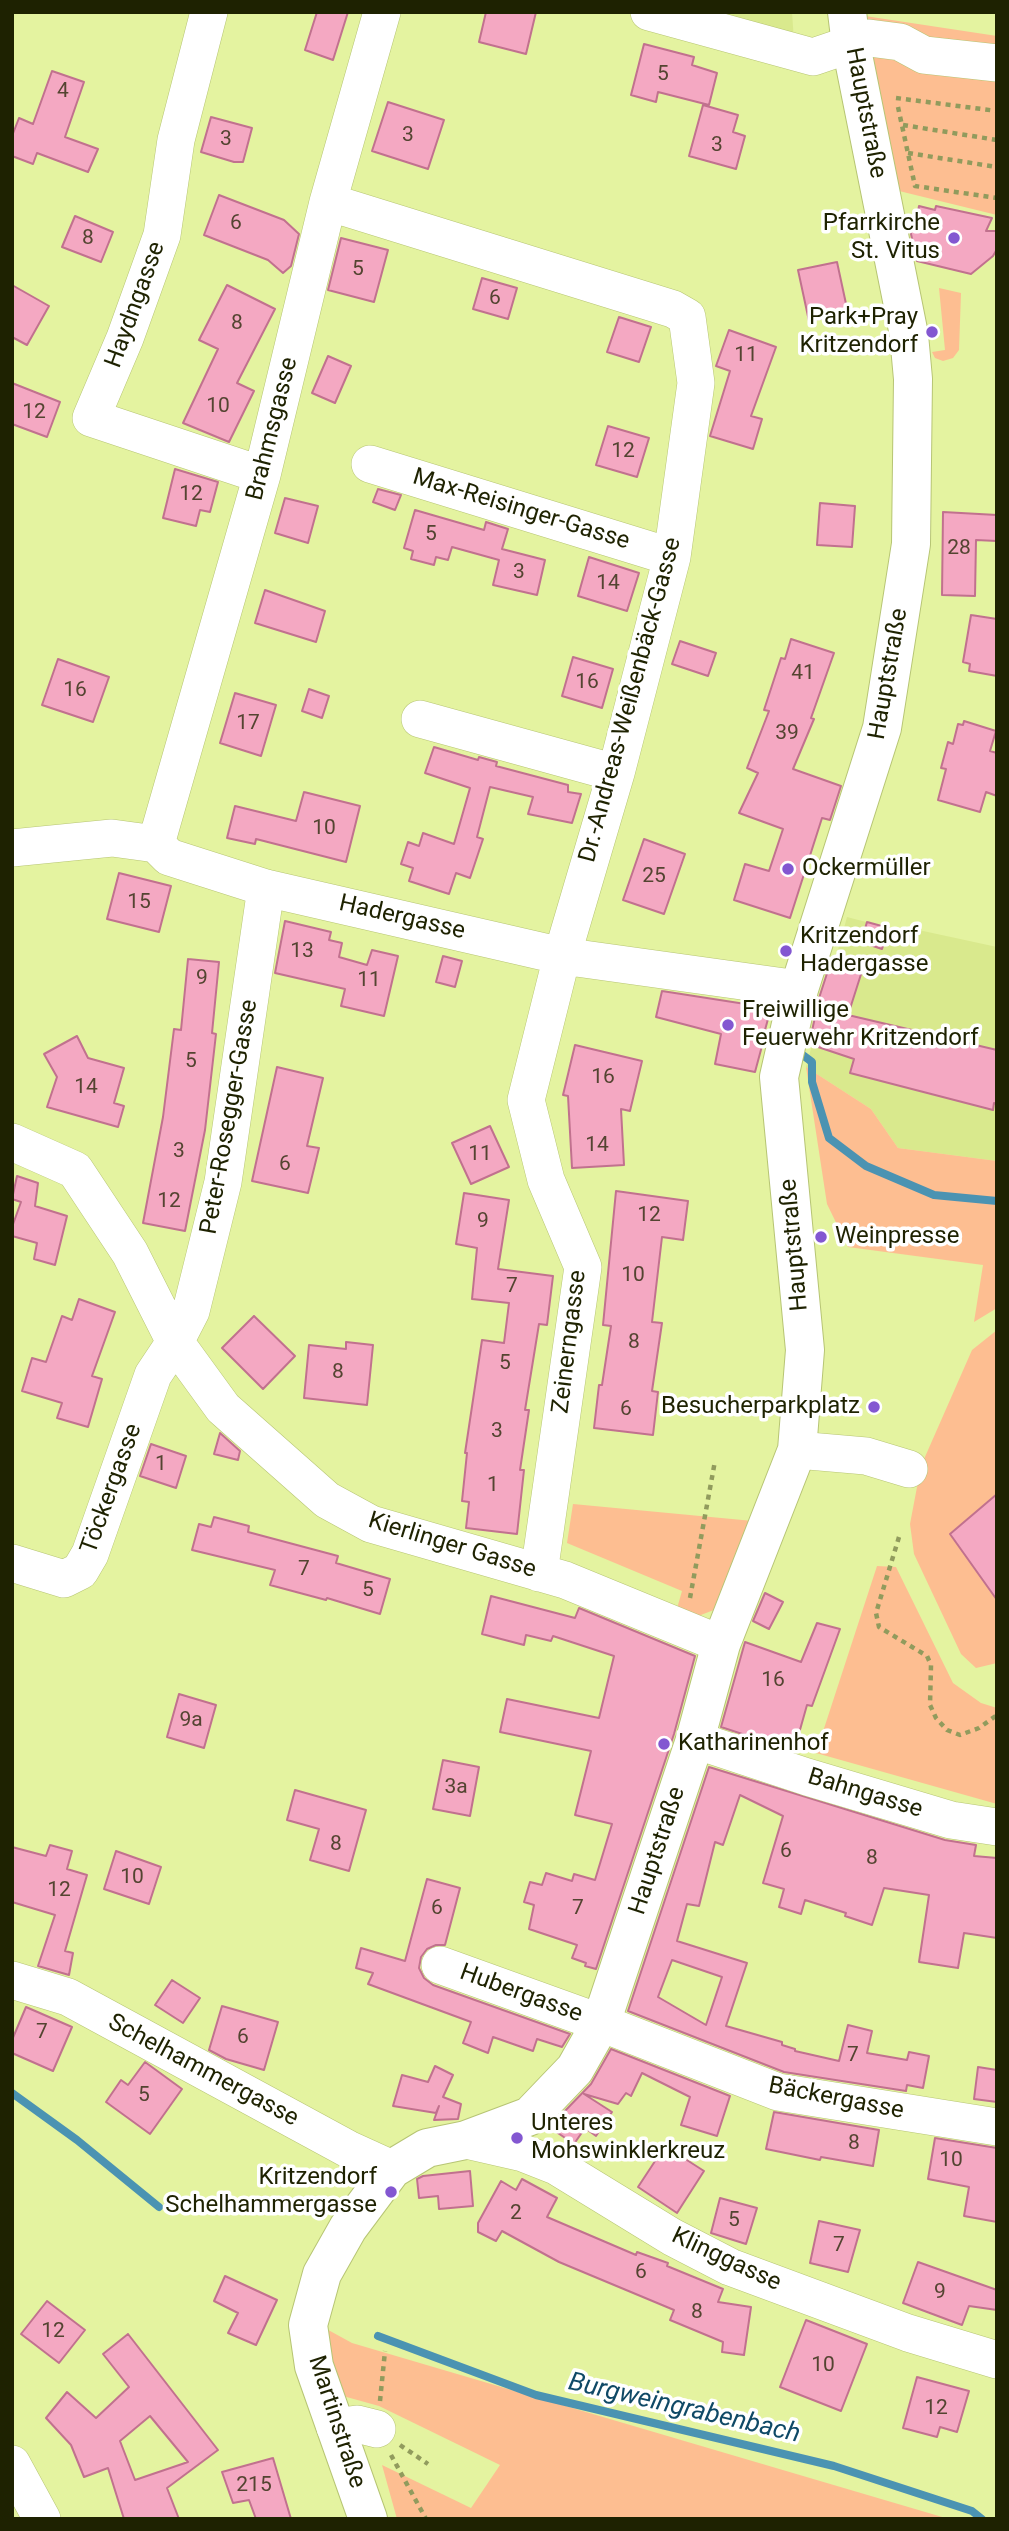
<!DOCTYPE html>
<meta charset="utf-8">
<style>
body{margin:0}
#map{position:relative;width:1009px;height:2531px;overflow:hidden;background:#e4f3a0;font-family:Roboto,sans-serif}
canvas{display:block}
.frame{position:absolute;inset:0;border:14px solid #1e2201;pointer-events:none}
</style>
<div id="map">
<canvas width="1009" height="2531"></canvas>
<div class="frame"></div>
</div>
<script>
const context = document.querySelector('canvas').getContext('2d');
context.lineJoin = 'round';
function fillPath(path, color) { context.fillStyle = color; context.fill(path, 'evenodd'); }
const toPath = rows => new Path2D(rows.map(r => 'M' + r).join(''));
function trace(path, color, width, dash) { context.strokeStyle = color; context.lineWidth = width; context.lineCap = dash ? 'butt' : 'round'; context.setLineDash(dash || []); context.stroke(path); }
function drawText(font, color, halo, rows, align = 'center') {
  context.font = font + ' Roboto,sans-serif'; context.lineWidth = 7; context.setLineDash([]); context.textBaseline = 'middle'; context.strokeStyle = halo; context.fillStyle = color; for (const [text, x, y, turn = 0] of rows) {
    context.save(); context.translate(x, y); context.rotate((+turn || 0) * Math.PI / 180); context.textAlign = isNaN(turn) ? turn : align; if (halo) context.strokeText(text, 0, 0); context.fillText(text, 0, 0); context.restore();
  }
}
const built = toPath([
 [696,12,792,12,794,41],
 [847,917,889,928,914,929,997,947,997,1161,898,1148,871,1109,806,1067]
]);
const green = toPath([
 [865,16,997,36,997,215,895,190],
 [939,288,961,293,959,350,953,358,943,361,935,358,932,352,945,350],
 [806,1067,871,1109,898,1148,997,1161,997,1308,974,1322,983,1265,848,1247,827,1204],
 [997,1330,997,1494,950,1534,997,1600,997,1663,976,1668,961,1654,914,1554,910,1524,921,1466,972,1350],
 [573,1504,753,1521,719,1608,693,1618,676,1612,682,1591,567,1543],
 [877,1566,896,1567,953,1683,981,1703,997,1708,997,1804,816,1753],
 [321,2326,352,2343,949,2519,397,2519,382,2465,471,2508,500,2465,379,2406,343,2396]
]);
const stream = toPath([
 [800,1053,812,1062,812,1082,829,1138,866,1166,934,1195,997,1201],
 [12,2093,77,2140,159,2207],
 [378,2336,536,2395,834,2466,972,2511,982,2519]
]);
const building = toPath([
 [317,12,348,12,333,60,305,50,317,12],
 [486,12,536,12,526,54,479,42,486,12],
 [644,44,694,57,692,65,717,73,709,105,658,92,656,102,631,95,644,44],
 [52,71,84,82,65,137,98,149,88,172,37,153,33,164,12,156,12,136,19,118,33,124,52,71],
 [388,102,444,120,428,169,372,151,388,102],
 [703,105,738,115,733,132,745,136,736,169,689,156,703,105],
 [211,117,252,128,243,162,234,162,201,152,211,117],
 [219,195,284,220,299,234,291,266,283,273,268,260,204,235,219,195],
 [919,206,935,210,936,206,992,218,986,231,997,231,997,249,993,256,971,274,917,261,907,216,917,217,919,206],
 [75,216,113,232,101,262,62,247,75,216],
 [341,238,388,250,374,302,328,290,341,238],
 [837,262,848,313,809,321,798,270,837,262],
 [482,278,517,288,508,319,473,309,482,278],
 [12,285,49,306,27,345,12,337,12,285],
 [227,285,275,309,237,383,254,391,229,442,183,423,218,349,199,340,227,285],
 [619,317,651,327,639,362,607,352,619,317],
 [729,330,776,347,751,416,762,419,753,449,710,436,730,371,716,366,729,330],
 [328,356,351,366,335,403,312,393,328,356],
 [12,383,60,402,47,437,12,424,12,383],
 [608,426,649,438,637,477,596,465,608,426],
 [175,469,218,482,210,512,200,510,196,526,163,518,175,469],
 [378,489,401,495,395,510,373,502,378,489],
 [285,498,318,506,308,543,275,533,285,498],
 [820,503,855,506,852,547,817,545,820,503],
 [415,510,484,530,486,522,508,529,502,549,545,560,537,595,493,585,499,560,452,547,448,560,436,557,434,565,411,559,413,551,404,548,415,510],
 [943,512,997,515,997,541,976,540,975,596,942,595,943,512],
 [589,557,639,573,627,611,578,596,589,557],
 [265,590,325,611,316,642,255,623,265,590],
 [971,615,997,619,997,676,969,671,970,664,963,662,971,615],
 [791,639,834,653,811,718,814,719,793,769,841,786,830,820,822,818,790,918,734,900,745,864,769,871,783,829,739,813,758,773,747,768,769,711,764,710,781,658,785,659,791,639],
 [680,641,716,653,708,676,672,664,680,641],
 [573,657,613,669,602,708,562,696,573,657],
 [58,659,109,677,93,722,42,705,58,659],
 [309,689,329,696,322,718,302,711,309,689],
 [235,693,276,705,261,756,220,743,235,693],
 [964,721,996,731,990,751,997,753,997,796,986,792,980,812,938,800,946,769,941,768,948,742,953,744,958,724,963,725,964,721],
 [434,747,478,760,479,757,497,762,496,766,568,785,568,792,581,794,572,823,528,814,533,797,490,787,477,837,483,839,470,878,456,873,449,894,409,881,413,868,401,864,408,842,419,846,423,833,454,844,470,788,425,773,434,747],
 [304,792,360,806,346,862,256,839,255,844,227,838,235,806,296,821,304,792],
 [644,839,685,854,664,914,623,900,644,839],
 [119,873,171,886,159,932,107,919,119,873],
 [285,921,331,932,329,940,342,943,339,957,367,965,372,950,398,956,384,1016,341,1006,345,989,275,973,285,921],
 [867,922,889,928,882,949,861,942,867,922],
 [443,956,462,961,455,987,436,982,443,956],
 [832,958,863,968,848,1015,997,1050,997,1104,994,1103,993,1110,850,1073,854,1059,809,1044,820,995,832,958],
 [188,959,219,962,212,1033,216,1034,205,1130,185,1231,143,1223,163,1117,174,1029,181,1030,188,959],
 [662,991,771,1008,765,1030,763,1030,762,1046,755,1072,715,1064,721,1034,656,1017,662,991],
 [77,1036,88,1058,124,1068,114,1103,124,1106,118,1127,47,1107,57,1077,44,1054,77,1036],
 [575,1045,642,1061,630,1111,621,1109,624,1165,572,1168,568,1096,563,1095,575,1045],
 [277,1067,323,1078,307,1146,319,1148,308,1193,252,1181,277,1067],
 [490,1126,509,1167,471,1184,452,1143,490,1126],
 [17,1176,38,1183,35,1206,67,1216,55,1265,34,1259,37,1243,12,1236,12,1227,21,1202,12,1199,17,1176],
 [616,1191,688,1201,683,1240,662,1237,652,1322,662,1323,652,1391,658,1392,653,1435,594,1428,599,1385,602,1385,611,1326,603,1325,616,1191],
 [464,1193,509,1200,498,1269,553,1276,547,1325,539,1324,525,1410,529,1410,520,1470,524,1470,517,1534,466,1528,469,1502,462,1501,467,1453,465,1453,482,1340,504,1343,509,1303,472,1299,477,1248,456,1244,464,1193],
 [79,1299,115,1312,92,1376,102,1379,88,1427,57,1418,62,1403,22,1391,32,1358,46,1362,62,1316,72,1320,79,1299],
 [254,1316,295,1356,263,1389,222,1348,254,1316],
 [346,1342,373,1345,367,1405,304,1398,309,1345,346,1349,346,1342],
 [220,1433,240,1451,238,1460,214,1454,220,1433],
 [151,1444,186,1456,176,1488,140,1476,151,1444],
 [997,1494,997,1600,950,1534,997,1494],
 [214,1517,249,1526,248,1532,338,1556,336,1563,390,1579,380,1614,327,1598,326,1600,270,1585,275,1570,192,1550,199,1524,211,1527,214,1517],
 [765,1593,783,1602,769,1629,753,1621,765,1593],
 [491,1596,575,1618,579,1608,695,1656,674,1734,596,1969,585,1966,586,1963,572,1958,577,1945,529,1929,534,1905,524,1902,530,1882,542,1885,546,1873,572,1881,574,1874,595,1880,612,1824,575,1815,591,1751,500,1732,507,1699,599,1718,614,1656,553,1636,551,1641,526,1635,524,1645,482,1634,491,1596],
 [817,1623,840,1629,812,1706,807,1705,794,1751,721,1727,745,1642,801,1662,817,1623],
 [179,1694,216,1705,204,1748,167,1737,179,1694],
 [443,1760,479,1767,470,1816,433,1809,443,1760],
 [709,1767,945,1840,976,1845,974,1856,997,1858,997,1938,964,1933,958,1968,919,1962,929,1895,884,1888,872,1925,845,1916,846,1913,805,1900,801,1914,779,1907,784,1889,763,1883,783,1816,740,1795,723,1845,715,1842,699,1906,687,1904,677,1941,747,1963,726,2026,782,2042,782,2045,795,2049,795,2051,839,2061,848,2025,872,2031,867,2053,907,2060,909,2052,929,2056,923,2088,907,2085,906,2091,784,2072,628,2011,709,1767],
 [672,1960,722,1977,706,2025,658,1997,672,1960],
 [295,1790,366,1810,349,1871,310,1860,319,1829,287,1820,295,1790],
 [50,1845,72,1851,67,1869,87,1875,65,1951,73,1953,69,1975,38,1966,55,1915,12,1902,12,1847,46,1856,50,1845],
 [116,1851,161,1867,149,1904,104,1889,116,1851],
 [427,1879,460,1888,445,1945,436,1945,427,1949,421,1957,419,1968,424,1978,433,1985,570,2034,562,2047,537,2039,533,2051,493,2037,488,2053,463,2043,471,2022,368,1984,373,1973,356,1968,361,1948,405,1961,427,1879],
 [172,1980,200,1998,183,2023,155,2005,172,1980],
 [222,2006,278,2022,264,2070,226,2059,209,2050,222,2006],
 [26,2007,72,2027,53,2071,12,2053,12,2040,26,2007],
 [611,2049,730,2096,717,2136,681,2125,690,2097,642,2073,631,2096,626,2093,618,2104,584,2094,612,2112,596,2136,585,2128,574,2144,552,2129,562,2114,591,2084,611,2049],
 [145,2062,182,2089,150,2134,106,2102,121,2080,128,2085,145,2062],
 [435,2066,453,2075,443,2097,461,2104,458,2119,434,2120,439,2106,436,2113,393,2106,402,2075,428,2082,435,2066],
 [978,2067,997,2070,997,2102,974,2099,978,2067],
 [774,2112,879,2130,873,2166,821,2157,820,2160,766,2149,774,2112],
 [935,2138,997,2148,997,2222,964,2216,969,2187,928,2179,935,2138],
 [665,2146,704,2171,677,2213,638,2187,665,2146],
 [470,2171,473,2206,439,2209,438,2196,419,2198,417,2179,423,2176,470,2171],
 [522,2179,557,2198,547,2217,636,2255,637,2252,668,2263,667,2266,723,2289,718,2302,751,2307,744,2355,722,2352,723,2342,670,2320,674,2310,559,2262,502,2231,496,2241,478,2232,478,2223,501,2181,516,2190,522,2179],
 [720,2198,757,2208,746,2244,711,2233,720,2198],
 [819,2221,860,2230,848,2272,810,2263,819,2221],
 [918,2262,997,2290,997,2310,969,2306,962,2325,903,2303,918,2262],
 [225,2276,277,2300,256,2345,228,2333,238,2313,214,2301,225,2276],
 [47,2301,85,2330,59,2363,21,2334,47,2301],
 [806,2320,867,2344,841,2411,780,2387,806,2320],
 [128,2334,218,2450,167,2488,179,2519,124,2519,108,2468,84,2477,71,2445,46,2418,67,2392,96,2418,129,2387,103,2354,128,2334],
 [150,2416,188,2462,135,2480,120,2441,150,2416],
 [917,2377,969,2391,957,2432,940,2427,937,2437,903,2428,917,2377],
 [273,2458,291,2519,256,2519,249,2500,233,2503,222,2472,273,2458]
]);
const path = toPath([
 [896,98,997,111],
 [898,107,915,186,997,198],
 [903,125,997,140],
 [908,153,997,167],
 [899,1537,876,1613,879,1627,927,1656,931,1665,930,1705,936,1718,947,1730,960,1735,979,1728,997,1715],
 [690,1598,715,1461],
 [380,2401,385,2351],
 [400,2445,428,2464],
 [391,2455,426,2519]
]);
const minor = toPath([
 [209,12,176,140,162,235,125,338,91,418,262,475],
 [649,12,813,57,869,38,900,42,924,55,997,63],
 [328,202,673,309,687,317,696,383,672,557,616,773,562,956,526,1100,546,1180,583,1267,539,1573],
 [370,464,672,557],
 [420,719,616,773],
 [156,844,262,475,328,202,382,12],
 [12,848,112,838,156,844,169,857,266,888,562,956,799,989],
 [12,1142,75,1170,130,1253,175,1342,223,1408,327,1500,371,1524,565,1580,721,1644],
 [797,1450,866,1456,909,1469],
 [12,1563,64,1579,80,1571,90,1554,153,1375,175,1342,191,1311,223,1182,266,888],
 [695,1740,807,1777,951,1820,997,1827],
 [440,1965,601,2023,778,2092,997,2127],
 [12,1980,68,1997,348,2149,392,2169],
 [466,2140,523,2153,556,2166,672,2237,730,2267,908,2333,997,2360],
 [335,2427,357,2424,377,2429],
 [12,2464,42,2519]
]);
const major = toPath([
 [368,2519,314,2366,308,2325,322,2274,348,2228,392,2169,427,2148,466,2140,530,2116,575,2069,601,2023,695,1740,721,1644,797,1450,805,1350,779,1077,799,989,882,728,911,544,913,379,909,335,851,45,847,12]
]);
const markers = [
 [954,238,7,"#8357d1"],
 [932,332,7,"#8357d1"],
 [788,869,7,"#8357d1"],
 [786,951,7,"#8357d1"],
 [728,1025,7,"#8357d1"],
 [821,1237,7,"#8357d1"],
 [874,1407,7,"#8357d1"],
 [664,1744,7,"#8357d1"],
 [517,2138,7,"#8357d1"],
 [391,2192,7,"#8357d1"]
];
const numberNames = [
 ["5",663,75],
 ["4",63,92],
 ["3",408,136],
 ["3",226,140],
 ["3",717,146],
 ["6",236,224],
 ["8",88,239],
 ["5",358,270],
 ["6",495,299],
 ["8",237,324],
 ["11",746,356],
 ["10",218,407],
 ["12",34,413],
 ["12",623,452],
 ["12",191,495],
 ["5",431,535],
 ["28",959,549],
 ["3",519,573],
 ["14",608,584],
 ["41",803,674],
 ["16",587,683],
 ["16",75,691],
 ["17",248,724],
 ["39",787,734],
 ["10",324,829],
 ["25",654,877],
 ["15",139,903],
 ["13",302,952],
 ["9",202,979],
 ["11",369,981],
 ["5",191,1062],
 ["16",603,1078],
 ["14",86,1088],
 ["14",597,1146],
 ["3",179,1152],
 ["11",480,1155],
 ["6",285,1165],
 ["12",169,1202],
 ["12",649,1216],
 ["9",483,1222],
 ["10",633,1276],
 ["7",512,1287],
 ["8",634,1343],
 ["5",505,1364],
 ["8",338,1373],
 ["6",626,1410],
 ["3",497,1432],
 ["1",161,1465],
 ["1",493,1486],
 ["7",304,1570],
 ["5",368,1591],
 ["16",773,1681],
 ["9a",191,1721],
 ["3a",456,1788],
 ["8",336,1845],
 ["6",786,1852],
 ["8",872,1859],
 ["10",132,1878],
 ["12",59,1891],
 ["6",437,1909],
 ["7",578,1909],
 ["7",42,2033],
 ["6",243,2038],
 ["7",853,2056],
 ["5",144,2096],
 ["8",854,2144],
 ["10",951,2161],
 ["2",516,2214],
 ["5",734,2221],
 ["7",839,2246],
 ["6",641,2273],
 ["9",940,2293],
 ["8",697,2313],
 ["12",53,2332],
 ["10",823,2366],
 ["12",936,2409],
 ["215",254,2486]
];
const streetNames = [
 ["Hauptstraße",865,113,79],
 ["Haydngasse",136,305,-70],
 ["Brahmsgasse",273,429,-76],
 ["Max-Reisinger-Gasse",521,510,17],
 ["Hauptstraße",889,674,-80],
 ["Dr.-Andreas-Weißenbäck-Gasse",631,700,-75],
 ["Hadergasse",402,918,13],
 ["Peter-Rosegger-Gasse",230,1117,-80],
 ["Hauptstraße",795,1245,-95],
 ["Zeinerngasse",570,1342,-83],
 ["Töckergasse",112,1489,-70],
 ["Kierlinger Gasse",452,1546,17],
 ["Bahngasse",865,1794,17],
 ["Hauptstraße",658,1851,-72],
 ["Hubergasse",521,1994,20],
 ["Schelhammergasse",203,2071,28],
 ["Bäckergasse",836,2099,11],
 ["Klinggasse",726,2260,25],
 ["Martinstraße",336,2422,72]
];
const poiNames = [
 ["Pfarrkirche",940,224,"right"],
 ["St. Vitus",940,252,"right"],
 ["Park+Pray",918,318,"right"],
 ["Kritzendorf",918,346,"right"],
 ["Ockermüller",802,869],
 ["Kritzendorf",800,937],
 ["Hadergasse",800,965],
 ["Freiwillige",742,1011],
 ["Feuerwehr Kritzendorf",742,1039],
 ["Weinpresse",835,1237],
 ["Besucherparkplatz",860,1407,"right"],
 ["Katharinenhof",678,1744],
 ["Unteres",531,2124],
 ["Mohswinklerkreuz",531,2152],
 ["Kritzendorf",377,2178,"right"],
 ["Schelhammergasse",377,2206,"right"]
];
const waterNames = [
 ["Burgweingrabenbach",684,2409,13]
];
fillPath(built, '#d9e98d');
fillPath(green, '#fdbe91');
trace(stream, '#4b93b2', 8);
fillPath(building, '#f4a8c2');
trace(building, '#c1718e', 2);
trace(minor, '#b7c574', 38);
trace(major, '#b7c574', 40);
trace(path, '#919b5d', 4.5, [5, 5]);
trace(minor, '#fff', 37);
trace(major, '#fff', 38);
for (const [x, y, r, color] of markers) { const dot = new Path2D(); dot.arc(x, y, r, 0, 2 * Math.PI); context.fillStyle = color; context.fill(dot); trace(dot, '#fff', 2.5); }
drawText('21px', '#544431', null, numberNames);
drawText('24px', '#1e2201', '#fff', streetNames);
drawText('24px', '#1e2201', '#fff', poiNames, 'left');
drawText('italic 26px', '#0f4966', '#fff', waterNames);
</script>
